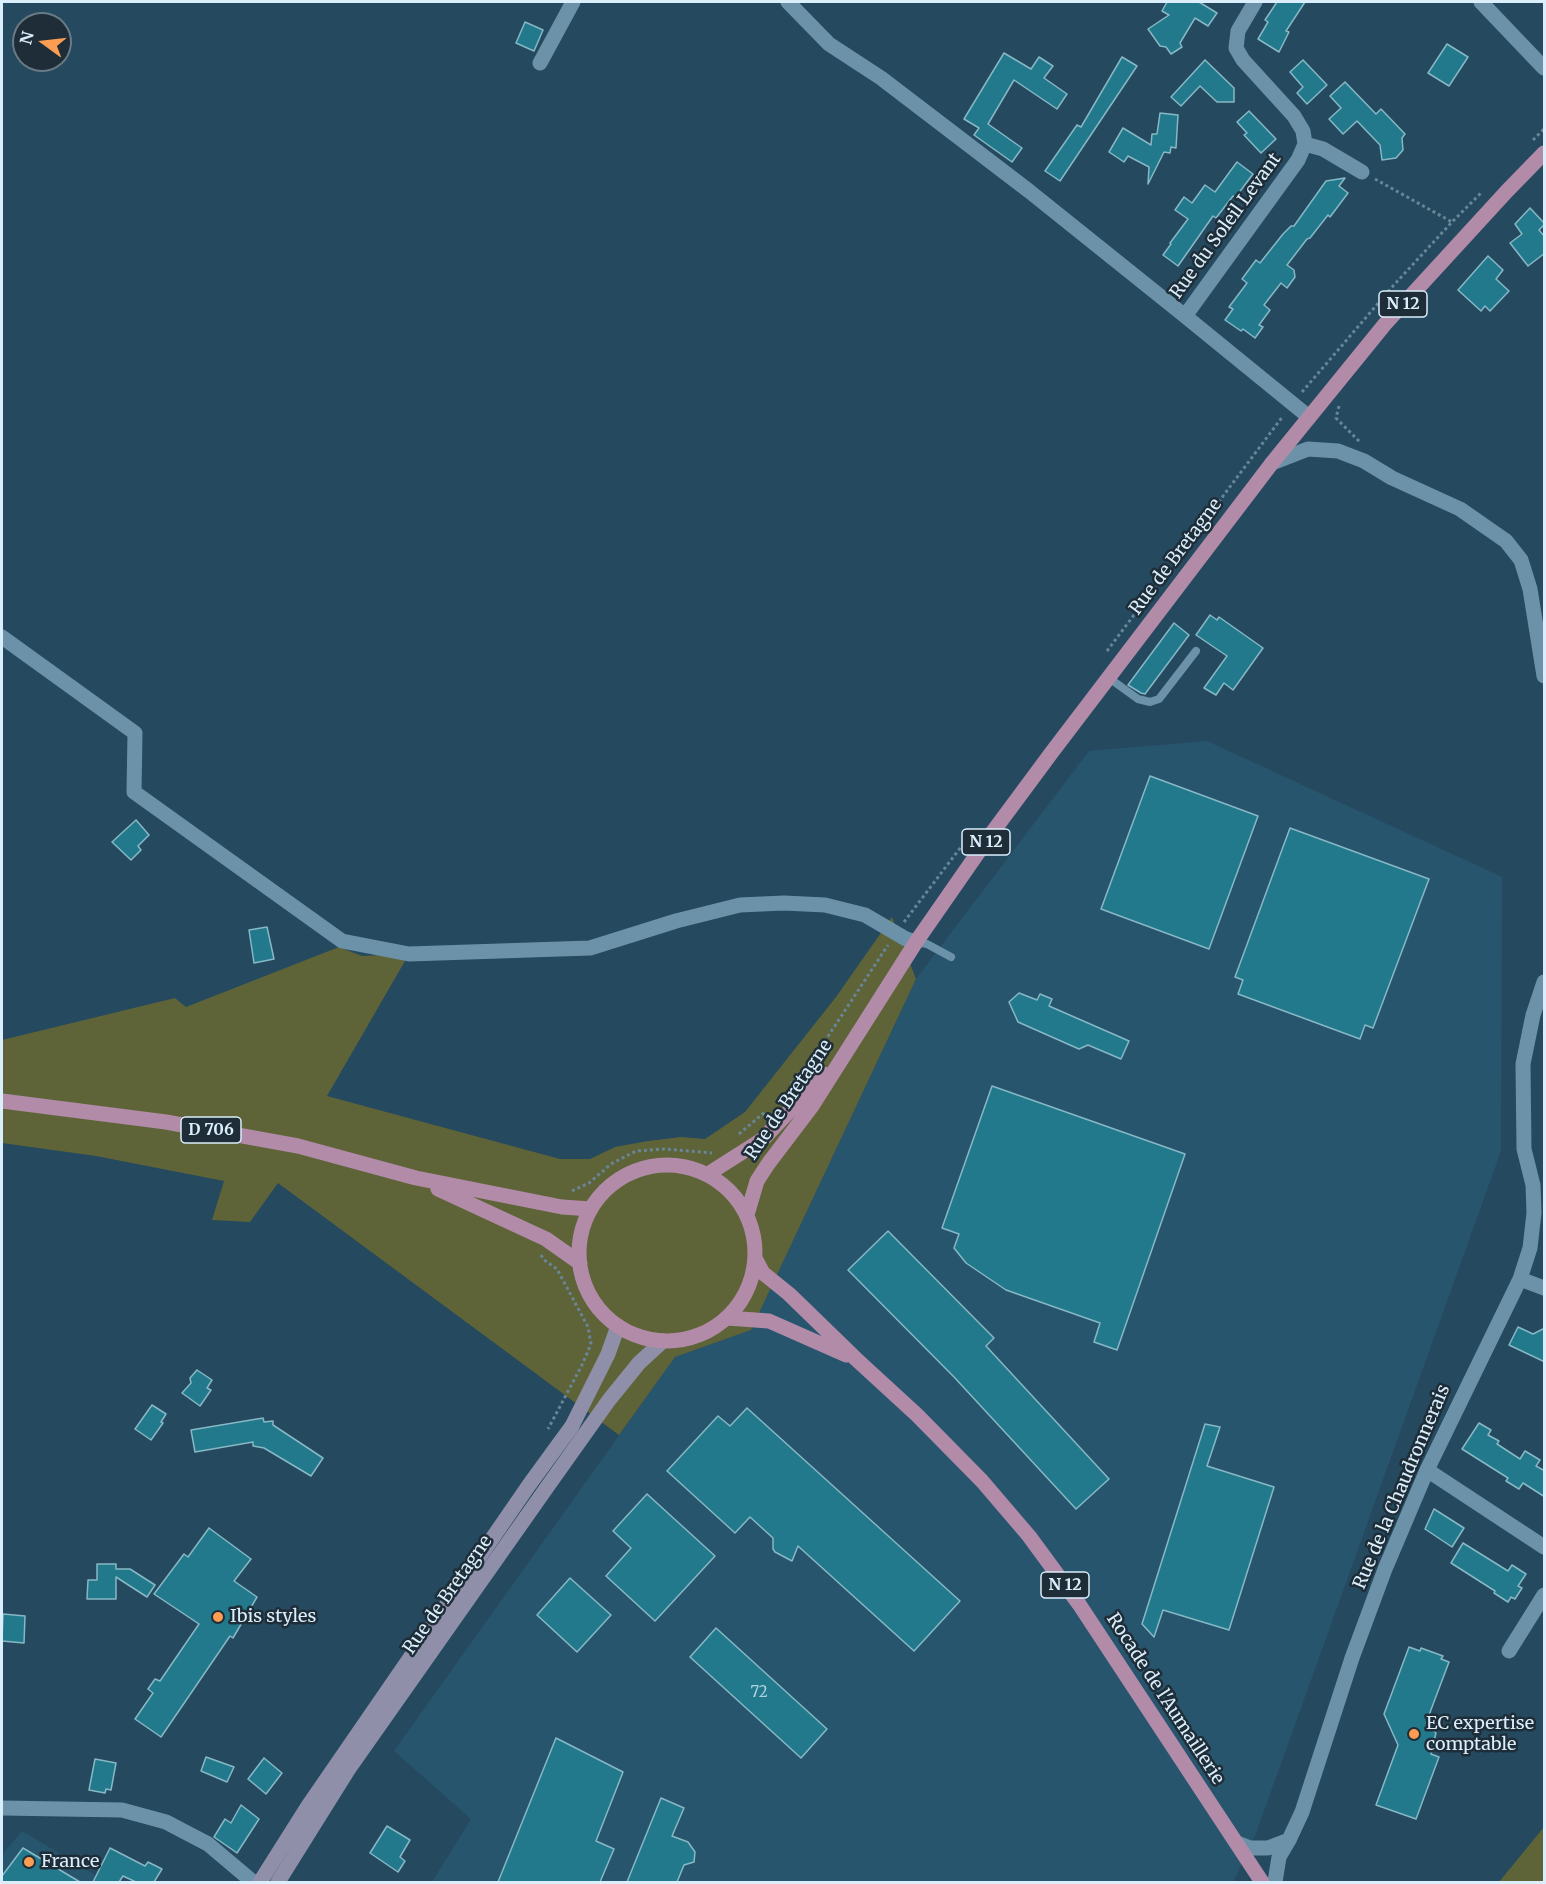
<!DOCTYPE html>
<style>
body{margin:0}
#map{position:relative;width:1546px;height:1884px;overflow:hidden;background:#25495e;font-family:Merriweather,serif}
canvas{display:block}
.frame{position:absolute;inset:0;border:3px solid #daeefb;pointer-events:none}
.north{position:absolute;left:12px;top:12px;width:60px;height:60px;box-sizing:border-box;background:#1e2d37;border:2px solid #697a85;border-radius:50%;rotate:285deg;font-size:16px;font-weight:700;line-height:24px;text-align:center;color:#daeefb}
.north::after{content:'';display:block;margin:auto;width:21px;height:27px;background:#fc9d54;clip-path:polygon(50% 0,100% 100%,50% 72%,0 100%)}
</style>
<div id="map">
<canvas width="1546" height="1884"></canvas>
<div class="frame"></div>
<div class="north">N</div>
</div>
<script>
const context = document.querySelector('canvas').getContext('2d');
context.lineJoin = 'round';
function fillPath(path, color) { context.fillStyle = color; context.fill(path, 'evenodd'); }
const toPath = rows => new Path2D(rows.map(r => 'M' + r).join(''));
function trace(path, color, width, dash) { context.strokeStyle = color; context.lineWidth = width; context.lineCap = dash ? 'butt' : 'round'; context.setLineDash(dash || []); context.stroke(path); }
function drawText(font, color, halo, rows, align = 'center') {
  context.font = font + ' Merriweather,serif'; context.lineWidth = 5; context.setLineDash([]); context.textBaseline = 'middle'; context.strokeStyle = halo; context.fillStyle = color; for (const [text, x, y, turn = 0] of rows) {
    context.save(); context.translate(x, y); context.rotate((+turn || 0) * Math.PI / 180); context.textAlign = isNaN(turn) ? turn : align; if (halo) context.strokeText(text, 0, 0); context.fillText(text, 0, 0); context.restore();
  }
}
const built = toPath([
 [1207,741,1502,877,1501,1151,1255,1836,1233,1882,432,1882,471,1819,394,1751,675,1357,751,1330,916,979,1089,751],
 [22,1831,107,1882,2,1882,2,1855]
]);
const green = toPath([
 [892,917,916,979,751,1330,675,1357,619,1435,278,1183,250,1222,212,1220,224,1181,96,1156,2,1143,2,1040,175,998,186,1007,339,947,362,956,409,954,327,1096,560,1159,590,1159,615,1147,648,1141,681,1137,705,1139,745,1112,836,997],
 [1544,1827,1544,1882,1499,1882]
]);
const building = toPath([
 [1167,2,1199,2,1217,13,1208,26,1195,18,1180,43,1182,47,1171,54,1166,47,1160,46,1148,29,1169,15,1162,11,1167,2],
 [1277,2,1305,2,1286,31,1289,32,1279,52,1258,39,1268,22,1265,20,1277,2],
 [525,22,543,30,534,51,516,43,525,22],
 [1447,44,1468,57,1449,86,1428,73,1447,44],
 [1004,53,1031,69,1039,57,1053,66,1044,78,1067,94,1057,109,1014,80,988,124,1022,148,1012,162,974,135,979,128,964,119,1004,53],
 [1122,57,1137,66,1060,181,1045,171,1077,125,1081,127,1122,57],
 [1205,60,1234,88,1234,102,1217,102,1200,86,1181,106,1171,97,1205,60],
 [1303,60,1327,85,1307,104,1297,93,1303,87,1290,72,1303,60],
 [1345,82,1376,114,1381,109,1405,134,1402,138,1403,150,1396,158,1382,160,1380,145,1357,121,1343,134,1329,119,1341,108,1330,96,1345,82],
 [1249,111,1276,139,1261,153,1244,135,1247,133,1237,122,1249,111],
 [1160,113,1178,115,1176,148,1171,147,1170,153,1164,152,1148,184,1149,167,1128,156,1124,162,1109,152,1123,128,1151,145,1152,134,1157,134,1160,113],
 [1237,162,1253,174,1235,198,1233,196,1216,218,1213,216,1178,266,1163,255,1171,244,1170,243,1188,219,1175,210,1184,197,1192,203,1205,185,1215,192,1237,162],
 [1345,178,1339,186,1348,193,1330,217,1328,215,1310,238,1307,239,1287,265,1294,270,1295,277,1287,288,1281,283,1264,305,1270,310,1259,325,1263,327,1255,338,1243,329,1241,331,1225,320,1233,309,1229,307,1247,283,1242,279,1256,260,1260,263,1283,234,1291,226,1294,226,1326,181,1345,178],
 [1530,208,1545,224,1539,230,1545,237,1545,253,1528,266,1510,243,1522,234,1515,224,1530,208],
 [1488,256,1503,270,1496,279,1509,291,1490,311,1485,306,1481,311,1458,290,1488,256],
 [1210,615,1217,620,1219,617,1263,648,1233,690,1224,683,1216,695,1204,688,1227,656,1196,635,1210,615],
 [1174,623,1189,635,1145,694,1141,693,1128,685,1174,623],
 [1150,776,1258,816,1209,949,1101,909,1150,776],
 [136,820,149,835,138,846,141,850,131,860,112,842,136,820],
 [1290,828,1429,879,1373,1028,1365,1025,1360,1039,1238,994,1243,980,1235,977,1290,828],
 [267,927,274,959,254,963,249,930,267,927],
 [1019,993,1037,1000,1040,994,1052,999,1049,1006,1129,1041,1121,1059,1088,1045,1079,1049,1018,1022,1009,1002,1019,993],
 [992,1086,1185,1154,1117,1350,1094,1342,1100,1323,1006,1290,966,1263,954,1248,959,1234,942,1228,992,1086],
 [888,1231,994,1338,986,1346,1109,1479,1076,1509,954,1377,848,1270,888,1231],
 [1518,1327,1533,1334,1545,1328,1545,1362,1509,1345,1518,1327],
 [197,1370,212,1380,207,1388,211,1390,200,1406,182,1393,191,1383,190,1378,197,1370],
 [152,1405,166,1414,161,1422,163,1423,151,1440,135,1429,152,1405],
 [747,1408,960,1601,914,1651,798,1546,792,1561,775,1552,773,1549,773,1538,750,1517,735,1533,667,1471,718,1416,730,1426,747,1408],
 [263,1418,264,1422,273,1421,273,1425,323,1458,311,1476,264,1448,253,1446,253,1442,195,1452,191,1430,263,1418],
 [1479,1423,1491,1430,1488,1435,1499,1441,1497,1444,1520,1459,1525,1451,1540,1460,1536,1466,1545,1471,1545,1497,1523,1483,1519,1489,1506,1481,1508,1478,1462,1449,1479,1423],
 [1205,1424,1220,1427,1207,1466,1274,1487,1229,1630,1163,1610,1154,1637,1142,1624,1205,1424],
 [647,1494,715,1556,655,1621,606,1576,631,1548,613,1531,647,1494],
 [1434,1509,1464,1528,1452,1547,1425,1529,1434,1509],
 [209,1528,251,1559,234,1581,257,1597,233,1638,230,1636,161,1737,135,1719,153,1693,148,1689,155,1679,160,1681,199,1624,154,1594,184,1554,188,1557,209,1528],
 [1463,1543,1508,1571,1512,1565,1526,1574,1518,1586,1522,1588,1515,1599,1511,1597,1508,1602,1494,1593,1495,1591,1451,1563,1463,1543],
 [97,1564,116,1564,116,1569,130,1569,155,1585,147,1597,116,1577,116,1599,87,1599,88,1580,97,1580,97,1564],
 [570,1578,611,1615,577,1652,537,1615,570,1578],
 [3,1614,25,1616,24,1643,2,1641,3,1614],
 [716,1628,827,1729,801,1758,690,1657,716,1628],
 [1409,1647,1420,1651,1421,1648,1443,1656,1441,1659,1449,1662,1426,1723,1436,1733,1434,1741,1435,1744,1431,1754,1439,1757,1416,1819,1376,1805,1398,1745,1384,1714,1409,1647],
 [556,1738,623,1772,596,1841,614,1849,600,1882,498,1882,556,1738],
 [206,1757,234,1767,227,1782,201,1771,206,1757],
 [264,1758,282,1773,266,1794,248,1779,264,1758],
 [95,1759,116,1763,111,1790,106,1789,105,1793,89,1790,95,1759],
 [661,1798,684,1808,672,1836,688,1842,695,1852,694,1862,684,1865,677,1882,627,1882,661,1798],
 [241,1805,259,1819,237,1853,214,1837,225,1819,231,1823,241,1805],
 [387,1826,410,1840,400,1857,405,1861,398,1872,370,1853,387,1826],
 [23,1848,80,1882,2,1882,2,1876,23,1848],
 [110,1848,145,1866,148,1862,162,1869,154,1882,136,1882,123,1876,119,1882,93,1882,110,1848]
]);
const path = toPath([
 [1533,140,1544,129],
 [1375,179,1452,222],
 [1302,392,1393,286,1452,222,1482,192],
 [1339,406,1336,418,1361,443],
 [1107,651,1283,416],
 [904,922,967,839],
 [791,1084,821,1047,888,945],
 [739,1134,766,1111],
 [572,1191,589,1183,611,1164,636,1151,664,1149,712,1153],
 [541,1255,544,1260,557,1269,588,1327,591,1344,582,1365,548,1429]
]);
const service = toPath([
 [1109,678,1138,699,1150,702,1159,699,1196,651],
 [916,942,927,944,951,957]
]);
const minor = toPath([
 [788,2,829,44,881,78,1029,191,1185,316],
 [1255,2,1238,31,1236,48,1243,60,1294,116,1303,131,1305,144,1298,160,1185,316,1309,417],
 [1481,2,1544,68],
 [540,63,573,2],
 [1305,144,1323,149,1362,172],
 [1272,463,1308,449,1338,451,1364,461,1392,478,1460,509,1506,541,1521,560,1530,589,1544,676],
 [2,637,135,733,134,792,342,941,409,954,590,948,676,921,740,905,784,903,825,905,865,915,906,939,916,942],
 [1520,1279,1544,1288],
 [1427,1470,1544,1547],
 [1509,1651,1544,1595],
 [2,1808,122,1810,166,1822,208,1844,253,1882],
 [1289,1840,1302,1812,1352,1658,1385,1569,1427,1470,1520,1279,1530,1248,1534,1213,1533,1185,1524,1149,1523,1064,1533,1015,1544,982],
 [1237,1843,1250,1848,1268,1848,1289,1840,1279,1857,1275,1882]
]);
const secondary = toPath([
 [260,1882,308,1806,529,1485,572,1426,608,1354,618,1326],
 [278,1882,348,1770,550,1483,609,1400,639,1363,663,1341]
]);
const primary = toPath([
 [2,1101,166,1122,298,1146,416,1178,562,1207,591,1209],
 '579 1253a88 88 0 1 1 176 0a88 88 0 1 1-176 0Z',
 [708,1174,763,1139,824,1074],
 [438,1189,546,1239,580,1263],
 [747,1215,757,1181,768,1164,812,1106,916,942,989,837,1052,752,1272,463,1385,324,1507,191,1544,153],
 [756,1260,763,1273,789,1294,856,1359,917,1415,982,1481,1029,1536,1079,1604,1262,1882],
 [727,1318,769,1321,846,1355]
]);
const markers = [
 [218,1617,6,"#fc9d54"],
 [1414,1734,6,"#fc9d54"],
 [29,1862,6,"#fc9d54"]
];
const numberNames = [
 ["72",759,1693]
];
const shields = [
 [1403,304,48],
 [986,842,48],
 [211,1130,60],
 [1065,1585,48]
];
const shieldNames = [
 ["N 12",1403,304],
 ["N 12",986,842],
 ["D 706",211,1130],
 ["N 12",1065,1585]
];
const streetNames = [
 ["Rue du Soleil Levant",1226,226,-54],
 ["Rue de Bretagne",1176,557,-53],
 ["Rue de Bretagne",789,1100,-56],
 ["Rue de la Chaudronnerais",1402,1487,-67],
 ["Rue de Bretagne",448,1595,-55],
 ["Rocade de l'Aumaillerie",1165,1699,57]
];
const poiNames = [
 ["Ibis styles",230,1617],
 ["EC expertise",1426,1724],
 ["comptable",1426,1745],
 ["France",41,1862]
];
fillPath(built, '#28556e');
fillPath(green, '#5e6438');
fillPath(building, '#23798c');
trace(building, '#87b8c5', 1.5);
trace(path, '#688698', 3, [3, 3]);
trace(service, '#6c92a9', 8);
trace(minor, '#6c92a9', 15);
trace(secondary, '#8f8fa9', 15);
trace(primary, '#b28ba9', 15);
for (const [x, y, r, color] of markers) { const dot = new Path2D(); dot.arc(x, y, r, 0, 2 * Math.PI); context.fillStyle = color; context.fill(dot); trace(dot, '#1e2d37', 2); }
drawText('15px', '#acd1df', null, numberNames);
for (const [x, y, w] of shields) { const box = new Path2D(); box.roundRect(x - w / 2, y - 13, w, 26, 4.5); context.fillStyle = '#1e2d37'; context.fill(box); trace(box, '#daeefb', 1.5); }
drawText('bold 16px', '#daeefb', null, shieldNames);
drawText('18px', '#daeefb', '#1e2d37', streetNames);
drawText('18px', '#daeefb', '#1e2d37', poiNames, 'left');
</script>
